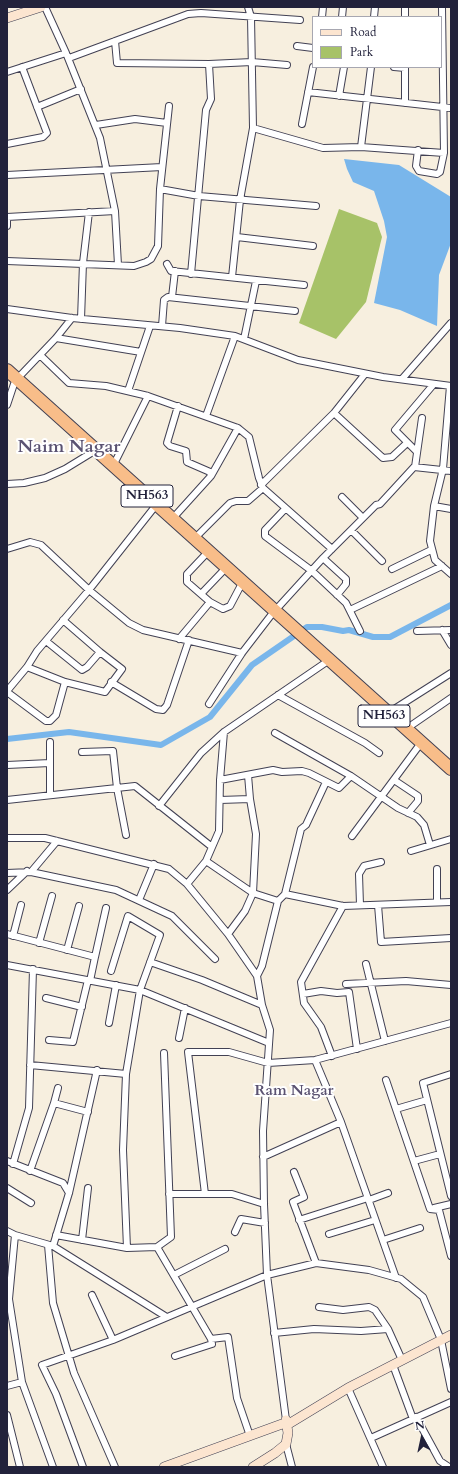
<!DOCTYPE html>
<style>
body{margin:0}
#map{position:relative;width:458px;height:1474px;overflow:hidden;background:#f7efdf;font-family:Cardo,serif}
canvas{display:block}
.frame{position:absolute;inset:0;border:8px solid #22223b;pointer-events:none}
.legend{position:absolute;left:312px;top:16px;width:130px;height:52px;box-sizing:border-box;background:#fff;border:1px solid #a7a7b1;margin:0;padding:5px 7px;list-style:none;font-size:12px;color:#22223b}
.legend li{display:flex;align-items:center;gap:8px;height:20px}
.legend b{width:20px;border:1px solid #a7a7b1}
.north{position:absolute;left:402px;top:1418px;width:40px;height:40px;-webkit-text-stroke:3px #fff;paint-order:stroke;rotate:351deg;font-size:11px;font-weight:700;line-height:16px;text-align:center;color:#22223b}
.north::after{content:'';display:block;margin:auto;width:14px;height:18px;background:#22223b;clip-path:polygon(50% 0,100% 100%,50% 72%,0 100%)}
</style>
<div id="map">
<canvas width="458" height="1474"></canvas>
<div class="frame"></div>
<ul class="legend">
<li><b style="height:5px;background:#fce5d0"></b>Road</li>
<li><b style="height:11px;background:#a7c268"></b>Park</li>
</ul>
<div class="north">N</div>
</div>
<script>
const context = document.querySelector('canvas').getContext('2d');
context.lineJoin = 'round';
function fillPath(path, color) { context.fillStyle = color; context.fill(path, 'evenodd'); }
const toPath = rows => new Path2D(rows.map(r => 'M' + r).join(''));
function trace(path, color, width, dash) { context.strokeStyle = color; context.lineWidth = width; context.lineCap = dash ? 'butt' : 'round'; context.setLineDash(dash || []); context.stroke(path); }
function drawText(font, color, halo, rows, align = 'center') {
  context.font = font + ' Cardo,serif'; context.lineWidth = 4; context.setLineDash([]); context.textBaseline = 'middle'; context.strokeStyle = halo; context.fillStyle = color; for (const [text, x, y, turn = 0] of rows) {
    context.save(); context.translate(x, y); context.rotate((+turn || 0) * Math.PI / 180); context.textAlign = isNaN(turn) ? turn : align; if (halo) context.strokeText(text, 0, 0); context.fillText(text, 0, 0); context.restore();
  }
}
const green = toPath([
 [339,209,377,223,382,237,366,302,336,339,299,323]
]);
const water = toPath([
 [344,159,399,165,451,197,451,243,439,275,437,326,400,310,374,303,387,237,384,221,374,191,353,182,347,169]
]);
const canal = toPath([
 [7,739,69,732,161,745,210,717,252,665,307,627,322,627,343,631,349,630,373,637,390,637,451,605]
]);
const street = toPath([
 [45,7,66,53,100,138,115,211,118,265],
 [405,7,405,17],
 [322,17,323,7],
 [342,17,343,7],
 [374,17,375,7],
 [115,41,117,63,209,64,252,62,287,65],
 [297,46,313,48],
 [69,58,188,14,201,13,300,20],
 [394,67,405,68],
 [7,72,66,53],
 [308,92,451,108],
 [339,96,344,67],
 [405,103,405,67],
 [169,106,160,189,199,196,316,206],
 [37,107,81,89],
 [302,124,313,67],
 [96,125,135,119,167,123],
 [253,128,323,148,361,147,444,153],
 [7,144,43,137,47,133,22,67],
 [361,147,371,67],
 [418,150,416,166,419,171,437,174,440,172,444,153,442,7],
 [7,175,162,167],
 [7,217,115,211],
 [7,226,7,217],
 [237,237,313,246],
 [7,261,134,266,146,262,151,259,158,246,160,189],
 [167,264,171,271,304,285],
 [191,274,206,110,211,99,209,64],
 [232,277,240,200,253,128,251,17,248,7],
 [172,297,175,271],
 [7,309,72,318,180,328,235,336,298,360,383,377,451,386],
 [81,319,83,263,89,212],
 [162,326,164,300,168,297,295,311],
 [56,338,141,352],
 [244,339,256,281],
 [40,355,69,383,106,386,148,396,238,428,249,437,259,478,263,488,332,549],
 [365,374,334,413,383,458,392,457,407,443],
 [17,379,56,338,72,318],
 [402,379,451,323],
 [450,386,443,469,434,506,430,541,435,560,451,574],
 [128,391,150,326],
 [7,405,14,384],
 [206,416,235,336],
 [417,452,395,430,433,385],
 [113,466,148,396],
 [415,467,422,418],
 [211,476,238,428],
 [7,484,24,483,45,478,65,469,96,450],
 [261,485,334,413],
 [342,497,363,518],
 [434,506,451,509],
 [285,509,265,530,265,536,312,571,346,603,360,631],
 [173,518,211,476,210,472,187,462,186,451,170,446,167,443,178,406],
 [351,530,382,561],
 [195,538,230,503,236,501,248,501,263,488],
 [7,549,30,542,41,545,89,590,129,623,143,630,242,653],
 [205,555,187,574,187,582,210,602,223,609,230,606,240,587],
 [323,558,346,579,346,584,337,595],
 [392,569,431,550],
 [201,594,223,571],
 [350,610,442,566],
 [442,630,451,645],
 [417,631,451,630],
 [179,639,210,602],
 [46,641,82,670,87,667,100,652],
 [27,667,65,682,105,692,122,669,100,652,63,620],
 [111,682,156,709,163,710,167,705,189,640],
 [7,691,27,667,37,651,89,590,157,504],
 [7,692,46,721,50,721,56,715,65,682],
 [278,695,365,743,379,753],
 [209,704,242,653,272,614,323,558,376,505,380,504,414,467,451,471],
 [388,713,451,673],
 [406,729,451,698],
 [275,733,351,776,398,808,417,817,424,825,430,845],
 [82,752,113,751,117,788,126,835],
 [7,765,50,763],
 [248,775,250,799],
 [220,780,273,770,282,772,302,771,309,773,339,788,351,776],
 [394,780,418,796,418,801,408,813],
 [50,795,50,742],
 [7,800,135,786,212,847],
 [220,800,250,799,256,834,253,893,245,911,228,934],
 [159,806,201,753,224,732,325,663],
 [352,836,418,747],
 [7,838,45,838,169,869,187,884,228,934,257,976,262,1005],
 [411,851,451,839],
 [206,861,253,893,278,901,285,894,301,829,306,825,326,782],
 [437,869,437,902],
 [31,872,57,841],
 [7,873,31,872,116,890,172,916,215,959],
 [187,884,206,861,219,831,220,780,224,732],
 [7,890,27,871],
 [285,894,343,906,451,902],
 [139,900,154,864],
 [360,905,359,874,364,866,381,862],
 [378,905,381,942,451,938],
 [7,934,95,957,106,908],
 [13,936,21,905],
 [39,943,52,896],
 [67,950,79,906],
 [150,962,202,980,262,1005,270,1030,263,1131,264,1204,267,1275,286,1420],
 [366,964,385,1041],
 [7,965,140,990,269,1043],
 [111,971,128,916,160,935,140,990,126,1074,123,1150,127,1248],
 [257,976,262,966,278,901],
 [90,981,95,957],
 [346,984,406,981,451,985],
 [303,994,321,991,337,993,349,992,357,1049],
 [46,998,82,1007],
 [109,1023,116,985],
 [179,1038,185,1008],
 [49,1040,73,1042,88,980],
 [332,1056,321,1027,304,1003,301,982,343,906],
 [315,1060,341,1122,396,1278],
 [30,1065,126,1074],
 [451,1074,423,1083,451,1196],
 [386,1080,430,1209,439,1210,451,1256],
 [54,1103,88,1112],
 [396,1109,427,1100],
 [263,1157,341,1122],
 [7,1161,63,1183,69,1193],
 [414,1161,440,1154],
 [13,1164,29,1108,33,969],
 [30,1171,54,1103,58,1088],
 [294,1172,304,1197,293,1202,316,1263],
 [7,1188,31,1203],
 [169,1194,232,1194,264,1204],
 [205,1194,188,1052,229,1052,268,1063,315,1060,451,1023],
 [369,1200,388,1193],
 [434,1208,451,1204],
 [299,1220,368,1198],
 [7,1231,15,1235,53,1246,165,1316],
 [235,1232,241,1219,265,1223],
 [329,1234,375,1220],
 [15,1235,9,1299,22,1382,53,1467],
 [56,1235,127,1248,157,1247,171,1237,164,1053],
 [82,1240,88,1188],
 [383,1240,420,1228],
 [48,1245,53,1303,74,1373,115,1467],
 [53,1246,69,1193,97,1070],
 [157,1247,211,1339,212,1344,175,1356],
 [174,1275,225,1249],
 [92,1295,113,1340],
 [319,1307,343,1310,369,1307,375,1310,388,1329],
 [274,1333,314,1329,361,1331,388,1329,402,1360],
 [211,1339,228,1337,237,1398,250,1436],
 [441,1340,451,1389],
 [393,1365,413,1419],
 [7,1386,22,1382],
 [348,1388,383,1467],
 [7,1415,20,1467],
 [416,1417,440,1461,449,1467],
 [371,1438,451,1402],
 [286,1444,292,1467],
 [83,1467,56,1394,42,1365,113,1340,267,1275,316,1263,369,1270,401,1279,423,1297,439,1335]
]);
const secondary = toPath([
 [7,18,41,7],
 [164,1467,282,1424,287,1425,348,1388,451,1335],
 [253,1467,275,1453,286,1444,288,1433,286,1420]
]);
const highway = toPath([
 [7,370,451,769]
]);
const shields = [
 [147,496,52],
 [384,716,52]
];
const shieldNames = [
 ["NH563",147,496],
 ["NH563",384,716]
];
const neighbourhoodNames = [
 ["Ram Nagar",294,1092]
];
const districtNames = [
 ["Naim Nagar",69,448]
];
fillPath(green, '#a7c268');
fillPath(water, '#79b6eb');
trace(canal, '#79b6eb', 6);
trace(street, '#424154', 8);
trace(secondary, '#424154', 10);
trace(highway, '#424154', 14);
trace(street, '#fff', 6);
trace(secondary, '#fce5d0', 9);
trace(highway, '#f8bd89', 12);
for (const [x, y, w] of shields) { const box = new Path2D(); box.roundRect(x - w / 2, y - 11, w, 22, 3); context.fillStyle = '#fff'; context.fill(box); trace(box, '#22223b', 1); }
drawText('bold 13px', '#22223b', null, shieldNames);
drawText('bold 15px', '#5b5372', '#fff', neighbourhoodNames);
drawText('bold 18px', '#5b5372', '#fff', districtNames);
</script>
